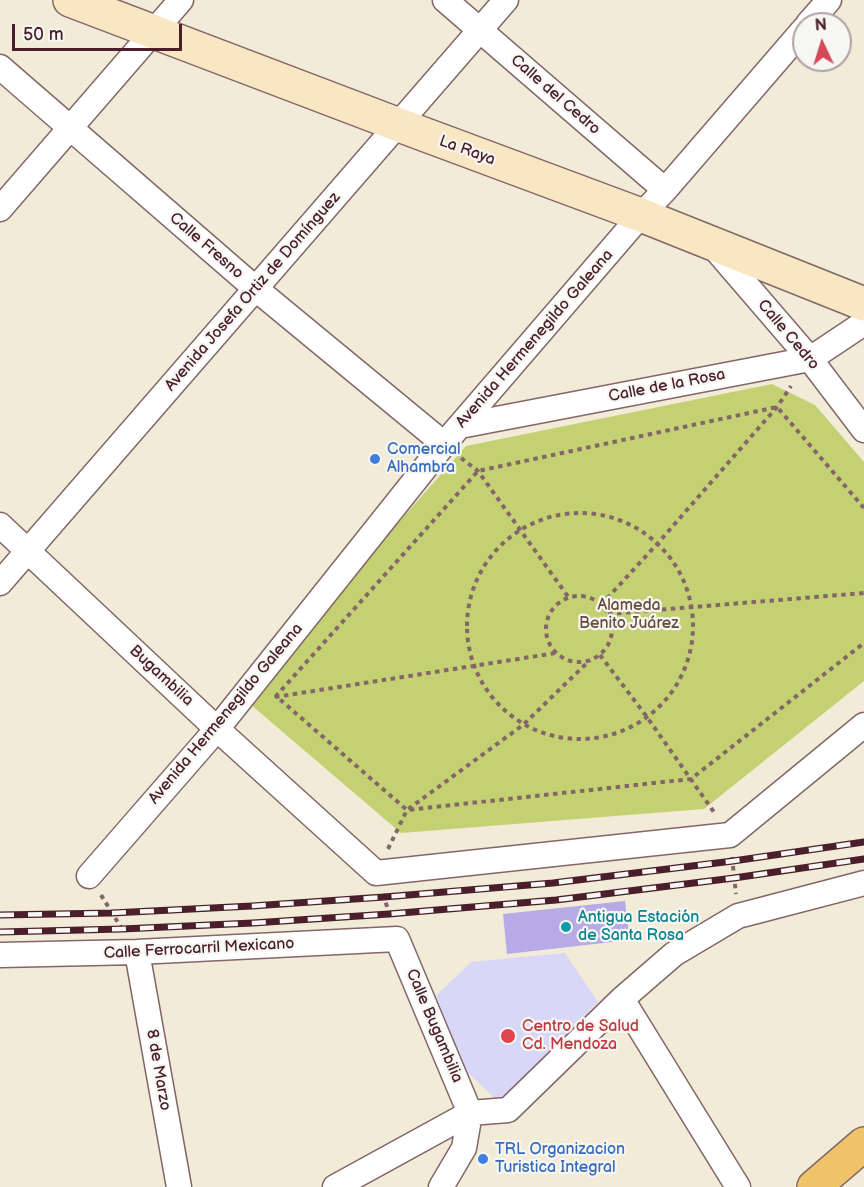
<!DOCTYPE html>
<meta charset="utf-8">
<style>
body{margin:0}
#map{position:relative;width:864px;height:1187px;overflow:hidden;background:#f1ebd8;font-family:"Balsamiq Sans",sans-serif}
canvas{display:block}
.north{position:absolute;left:792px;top:12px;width:60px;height:60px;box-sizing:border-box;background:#f6f6f2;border:2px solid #b1a0a2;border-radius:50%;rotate:356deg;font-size:16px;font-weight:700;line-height:24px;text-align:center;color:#4a1f2b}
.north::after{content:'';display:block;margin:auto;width:21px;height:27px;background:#d1495b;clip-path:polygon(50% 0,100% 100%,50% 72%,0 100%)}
.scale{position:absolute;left:12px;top:24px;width:170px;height:27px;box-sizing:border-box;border:3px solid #4a1f2b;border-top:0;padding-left:8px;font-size:18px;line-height:21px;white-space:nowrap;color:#4a1f2b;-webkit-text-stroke:4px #f6f6f2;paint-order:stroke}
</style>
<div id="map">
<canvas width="864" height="1187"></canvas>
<div class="north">N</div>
<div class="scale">50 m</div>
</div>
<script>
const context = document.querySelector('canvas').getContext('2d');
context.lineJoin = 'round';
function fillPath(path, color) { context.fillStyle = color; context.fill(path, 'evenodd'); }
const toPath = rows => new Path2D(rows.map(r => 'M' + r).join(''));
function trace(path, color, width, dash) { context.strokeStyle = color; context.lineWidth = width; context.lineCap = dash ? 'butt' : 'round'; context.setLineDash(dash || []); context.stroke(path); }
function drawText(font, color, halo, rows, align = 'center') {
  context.font = font + ' "Balsamiq Sans",sans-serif'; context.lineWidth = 4.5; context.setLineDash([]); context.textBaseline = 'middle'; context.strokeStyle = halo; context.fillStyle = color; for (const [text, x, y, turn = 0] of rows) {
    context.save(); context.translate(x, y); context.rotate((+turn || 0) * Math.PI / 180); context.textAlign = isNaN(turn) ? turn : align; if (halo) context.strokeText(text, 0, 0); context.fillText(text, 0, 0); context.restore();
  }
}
const built = toPath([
 [565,953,598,1002,499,1102,465,1070,436,996,471,962]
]);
const green = toPath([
 [772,384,815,405,864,462,864,681,704,809,401,833,243,698,466,446]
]);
const building = toPath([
 [625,901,630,940,507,954,503,914]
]);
const path = toPath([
 [461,458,478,471,569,598],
 [864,508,777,407,478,471,276,696,407,810,691,779,864,643],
 '467 626a113 113 0 1 1 226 0a113 113 0 1 1-226 0Z',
 '546 629a33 33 0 1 1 66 0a33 33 0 1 1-66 0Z',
 [601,605,658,543,777,407,791,386],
 [608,614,864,593],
 [600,655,647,717,716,815],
 [275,697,556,653],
 [388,849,407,810,523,725,590,660],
 [732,857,736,894],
 [383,894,391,919],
 [101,895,122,929]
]);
const street = toPath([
 [445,0,665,190],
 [808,24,829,0],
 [0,67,256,289,444,444],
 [0,209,181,0],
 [711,244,810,359,864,430],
 [460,426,810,359,864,323],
 [0,525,217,729,376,873,730,835,864,725],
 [0,583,506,0],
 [89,876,217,729,444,444,641,215,665,190,804,29],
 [137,952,179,1187],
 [0,955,137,952,397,939,470,1113],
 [622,999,738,1187],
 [335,1187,470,1113,508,1110,622,999,674,954,738,916,864,883],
 [441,1187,464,1148,470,1113]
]);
const secondary = toPath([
 [70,0,399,125,641,215,864,304]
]);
const primary = toPath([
 [814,1187,864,1144]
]);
const rail = toPath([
 [0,915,112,913,252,906,384,897,553,883,733,861,864,842],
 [0,932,122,929,253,923,389,914,556,900,734,878,864,859]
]);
const markers = [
 [375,459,6,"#3f7fe0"],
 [566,927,6,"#0f9aa8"],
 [508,1036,8,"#e0444e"],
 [483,1159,6,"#3f7fe0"]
];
const streetNames = [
 ["Calle del Cedro",555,95,41],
 ["La Raya",467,151,20],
 ["Calle Fresno",206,246,41],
 ["Avenida Josefa Ortiz de Domínguez",253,292,-49],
 ["Calle Cedro",788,335,50],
 ["Avenida Hermenegildo Galeana",535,339,-49],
 ["Calle de la Rosa",667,386,-11],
 ["Bugambilia",161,676,43],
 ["Avenida Hermenegildo Galeana",226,714,-50],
 ["Calle Ferrocarril Mexicano",199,949,-3],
 ["Calle Bugambilia",434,1026,67],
 ["8 de Marzo",158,1070,80]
];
const shopNames = [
 ["Comercial",387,450],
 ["Alhambra",387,468],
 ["TRL Organizacion",495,1150],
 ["Turistica Integral",495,1168]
];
const parkNames = [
 ["Alameda",629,606],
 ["Benito Juárez",629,624]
];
const cultureNames = [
 ["Antigua Estación",578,918],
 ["de Santa Rosa",578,936]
];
const healthNames = [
 ["Centro de Salud",522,1027],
 ["Cd. Mendoza",522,1045]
];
fillPath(built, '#d9d7f8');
fillPath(green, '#c4d173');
fillPath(building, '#b6aae7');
trace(street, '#846668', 27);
trace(secondary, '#846668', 36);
trace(primary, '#846668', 36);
trace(path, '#846668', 4, [4.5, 4.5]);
trace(street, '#fff', 24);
trace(secondary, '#f9e7c3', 33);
trace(primary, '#efc469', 33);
trace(rail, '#4a1f2b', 7);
trace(rail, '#f6f6f2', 4.5, [14]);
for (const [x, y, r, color] of markers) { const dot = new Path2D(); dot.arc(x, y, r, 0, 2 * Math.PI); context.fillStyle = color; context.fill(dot); trace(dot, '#f6f6f2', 2); }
drawText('16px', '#4a1f2b', '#f6f6f2', streetNames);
drawText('16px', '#366cbe', '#f6f6f2', shopNames, 'left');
drawText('16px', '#684c3d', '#f6f6f2', parkNames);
drawText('16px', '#0d838f', '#f6f6f2', cultureNames, 'left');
drawText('16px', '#be3a42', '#f6f6f2', healthNames, 'left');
</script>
